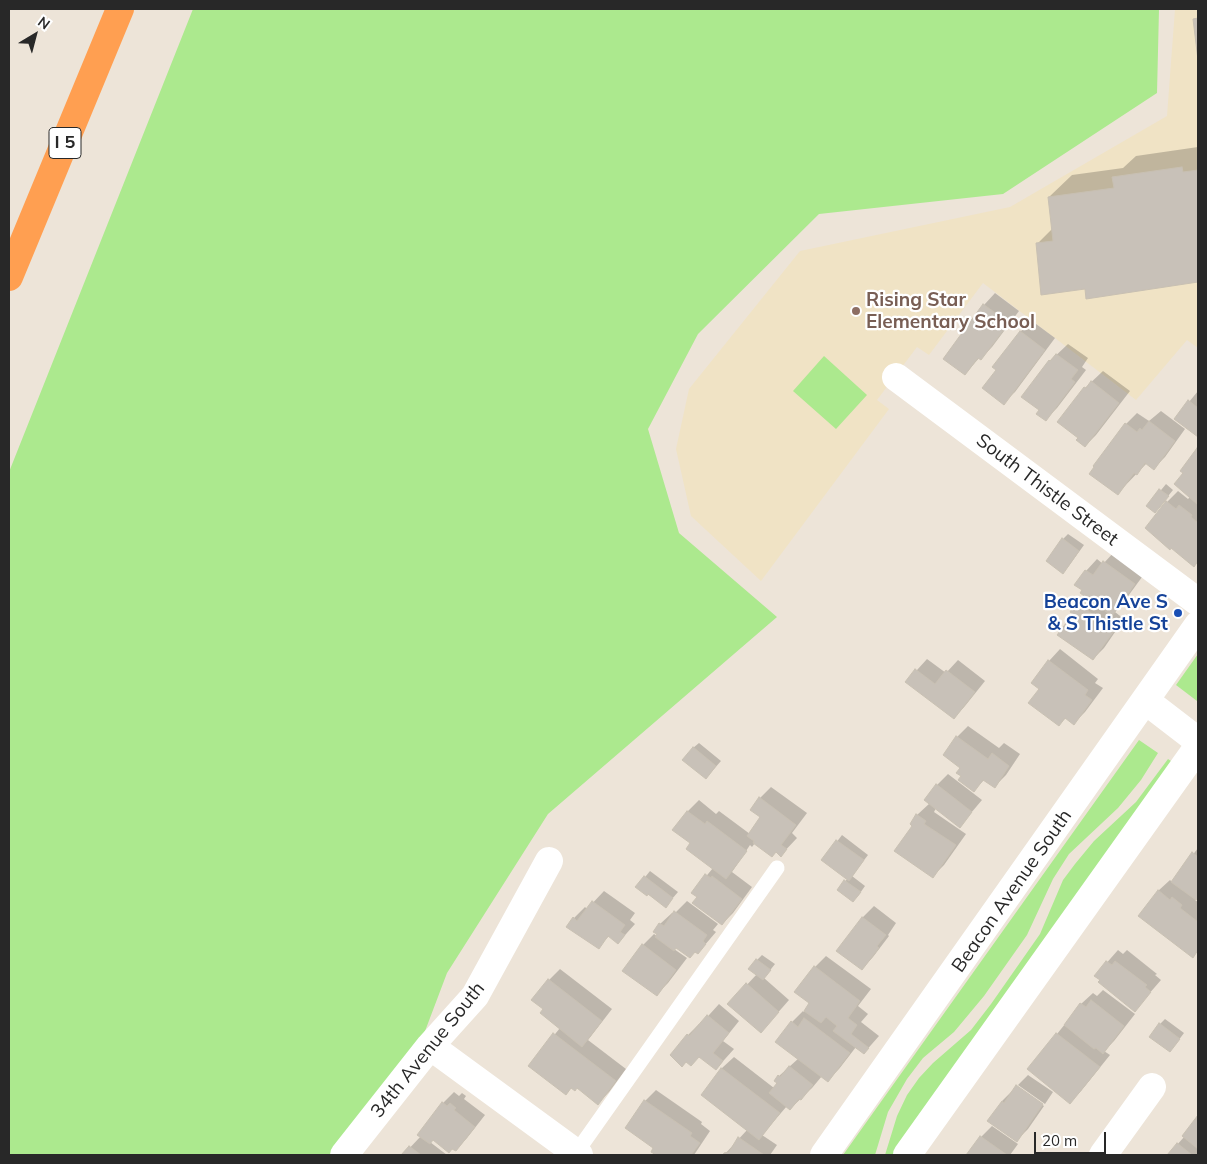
<!DOCTYPE html>
<style>
body{margin:0}
#map{position:relative;width:1207px;height:1164px;overflow:hidden;background:#ede4d8;font-family:Mulish,sans-serif}
canvas{display:block}
.frame{position:absolute;inset:0;border:10px solid #282828;pointer-events:none}
.north{position:absolute;left:10px;top:10px;width:50px;height:50px;-webkit-text-stroke:4px #fff;paint-order:stroke;rotate:37deg;font-size:14px;font-weight:700;line-height:20px;text-align:center;color:#282828}
.north::after{content:'';display:block;margin:auto;width:18px;height:22px;background:#282828;clip-path:polygon(50% 0,100% 100%,50% 72%,0 100%)}
.scale{position:absolute;left:1034px;top:1132px;width:72px;height:22px;box-sizing:border-box;border:2px solid #282828;border-top:0;padding-left:6px;font-size:15px;line-height:18px;white-space:nowrap;color:#282828;-webkit-text-stroke:4px #fff;paint-order:stroke}
</style>
<div id="map">
<canvas width="1207" height="1164"></canvas>
<div class="frame"></div>
<div class="north">N</div>
<div class="scale">20 m</div>
</div>
<script>
const context = document.querySelector('canvas').getContext('2d');
context.lineJoin = 'round';
function fillPath(path, color) { context.fillStyle = color; context.fill(path, 'evenodd'); }
const toPath = rows => new Path2D(rows.map(r => 'M' + r).join(''));
function trace(path, color, width, dash) { context.strokeStyle = color; context.lineWidth = width; context.lineCap = dash ? 'butt' : 'round'; context.setLineDash(dash || []); context.stroke(path); }
function drawText(font, color, halo, rows, align = 'center') {
  context.font = font + ' Mulish,sans-serif'; context.lineWidth = 4.5; context.setLineDash([]); context.textBaseline = 'middle'; context.strokeStyle = halo; context.fillStyle = color; for (const [text, x, y, turn = 0] of rows) {
    context.save(); context.translate(x, y); context.rotate((+turn || 0) * Math.PI / 180); context.textAlign = isNaN(turn) ? turn : align; if (halo) context.strokeText(text, 0, 0); context.fillText(text, 0, 0); context.restore();
  }
}
const education = toPath([
 [1175,9,1198,9,1198,348,1187,340,1136,400,983,283,929,355,917,347,877,400,889,409,761,581,691,516,676,449,689,389,800,251,1010,207,1167,116]
]);
const green = toPath([
 [193,9,1159,9,1157,93,1003,194,819,214,698,334,648,429,679,533,777,617,548,814,447,973,416,1055,333,1155,9,1155,9,472],
 [824,356,867,395,836,429,793,391],
 [1198,654,1198,698,1197,701,1176,685],
 [1139,740,1158,753,1141,780,1118,808,1069,854,1053,879,1027,935,984,996,954,1032,923,1058,907,1079,888,1112,875,1155,843,1155],
 [1168,759,1174,763,894,1155,885,1155,897,1116,907,1095,919,1078,933,1063,971,1030,991,1004,1040,934,1063,880,1075,864,1094,841,1136,802]
]);
const shadow = toPath([
 [1198,147,1198,281,1087,297,1086,288,1038,243,1053,228,1049,197,1072,175,1123,168,1136,156],
 [995,293,1019,311,992,347,981,358,980,357,965,374,944,358,984,305],
 [1032,321,1055,338,1015,392,1003,403,997,369,1020,332],
 [1068,344,1088,358,1082,367,1086,370,1057,408,1046,419,1041,410,1050,361],
 [1103,371,1130,391,1096,435,1085,446,1085,388],
 [1198,391,1198,436,1175,419],
 [1161,411,1185,429,1165,457,1154,468,1147,463,1118,493,1126,424,1137,413,1149,421],
 [1198,449,1198,561,1194,565,1167,502,1178,491,1188,499,1190,497,1185,473,1182,471],
 [1166,484,1173,490,1160,506,1148,506],
 [1068,534,1084,545,1068,567,1063,539],
 [1115,551,1145,573,1123,603,1115,612,1124,619,1104,648,1093,659,1074,614,1079,601,1085,595,1086,571,1097,559,1103,564],
 [1060,649,1098,679,1095,683,1103,688,1085,712,1074,723,1066,718,1059,724,1040,689,1049,661],
 [927,659,946,673,958,660,985,681,965,706,954,718,907,681],
 [968,726,999,748,1004,743,1020,754,1006,775,995,786,985,779,974,790,963,776,957,737],
 [699,743,721,761,706,778,693,748],
 [948,774,982,800,960,826,936,808,934,812,966,834,944,865,933,876,914,826,917,815,930,803,937,785],
 [771,787,807,813,792,833,797,838,781,855,776,851,755,843,752,847,750,845,732,872,752,887,733,913,722,924,693,892,713,868,692,843,688,811,699,800,716,814,719,811,750,834,762,817,760,798],
 [842,835,868,855,852,876,865,886,858,896,838,890,848,878,823,860],
 [1198,848,1198,896,1195,900,1198,902,1198,950,1193,956,1158,891,1170,880,1172,882],
 [650,871,678,892,666,906,637,887],
 [604,891,635,913,630,920,635,924,618,943,609,936,598,947,574,918,585,907,587,909],
 [687,901,718,924,713,930,716,932,698,953,677,946,674,949,687,958,668,983,657,994,643,945,654,934,657,936,660,924,672,913,674,914],
 [874,906,896,923,888,935,889,936,873,957,862,969,838,950,863,917],
 [1118,950,1123,954,1127,950,1157,974,1155,975,1161,980,1135,1010,1096,975],
 [762,955,775,964,764,978,789,1000,761,1032,729,1004,757,974,757,960],
 [826,956,871,989,858,1006,868,1014,861,1022,879,1036,864,1053,856,1047,839,1069,828,1080,822,1076,812,1088,790,1109,787,1106,762,1135,777,1145,770,1155,724,1155,747,1130,702,1095,722,1068,734,1057,774,1088,778,1083,779,1076,799,1058,792,1022,803,1011,804,1012,811,1003,796,992,815,967],
 [560,969,612,1009,588,1040,626,1069,609,1092,598,1103,577,1087,572,1087,566,1094,529,1066,560,1028,545,1009,549,980],
 [1103,990,1135,1014,1114,1041,1104,1051,1110,1055,1081,1091,1070,1102,1029,1069,1081,1004,1093,993,1097,996],
 [719,1004,739,1021,723,1041,734,1049,716,1069,688,1035,699,1024,700,1025],
 [1165,1019,1184,1033,1175,1045,1160,1024],
 [1028,1075,1053,1092,1045,1104,1018,1085],
 [1017,1086,1017,1088,1044,1106,1028,1129,1017,1140,989,1121,1002,1101],
 [656,1090,702,1122,701,1124,710,1131,694,1155,658,1155,652,1152,655,1148,645,1101],
 [454,1092,459,1096,462,1093,466,1096,464,1099,485,1115,467,1138,456,1150,433,1139,430,1142,447,1155,403,1155,421,1136,419,1135,443,1103],
 [1198,1117,1198,1155,1168,1155,1184,1137],
 [992,1126,1018,1144,1010,1155,967,1155,981,1137]
]);
const building = toPath([
 [1198,18,1198,60,1193,19,1198,18],
 [1182,167,1183,172,1198,170,1198,282,1086,299,1085,289,1041,295,1036,243,1053,241,1048,197,1114,188,1112,177,1182,167],
 [983,304,1009,323,981,360,978,358,965,375,943,359,983,304],
 [1020,331,1045,350,1004,405,982,388,996,370,992,367,1020,331],
 [1056,354,1078,370,1071,379,1075,382,1046,421,1036,414,1039,410,1021,397,1049,360,1050,361,1056,354],
 [1091,381,1119,403,1085,447,1076,440,1078,438,1057,422,1084,387,1086,388,1091,381],
 [1188,400,1198,408,1198,437,1174,419,1188,400],
 [1149,421,1175,441,1154,470,1145,463,1137,475,1134,473,1118,495,1089,474,1094,467,1093,466,1125,423,1137,432,1140,428,1142,430,1149,421],
 [1197,448,1198,449,1197,504,1174,484,1183,473,1180,471,1197,448],
 [1159,489,1169,496,1155,513,1146,506,1159,489],
 [1166,501,1176,509,1179,505,1192,515,1191,517,1198,523,1198,561,1194,567,1171,548,1170,550,1145,528,1166,501],
 [1062,538,1079,551,1063,574,1046,561,1062,538],
 [1103,561,1135,584,1112,616,1080,593,1082,590,1074,585,1085,570,1093,575,1103,561],
 [1078,600,1089,608,1088,611,1114,631,1093,660,1057,635,1073,614,1070,612,1078,600],
 [1048,660,1088,690,1085,695,1092,700,1074,725,1065,718,1059,726,1028,703,1039,689,1031,683,1048,660],
 [915,669,935,684,946,670,975,692,954,719,905,682,915,669],
 [956,736,988,759,992,753,1009,766,995,788,983,780,974,792,958,780,961,776,956,773,960,768,943,755,956,736],
 [693,747,716,766,706,779,682,760,693,747],
 [936,784,972,812,960,828,924,800,936,784],
 [759,797,796,825,781,845,787,849,781,857,776,852,772,857,753,843,754,841,747,836,760,817,750,810,759,797],
 [687,811,705,824,707,821,747,851,726,879,686,849,690,843,672,830,687,811],
 [916,814,926,821,924,824,956,845,933,878,894,851,912,826,910,824,916,814],
 [836,840,864,860,849,881,821,860,836,840],
 [1192,852,1198,857,1198,897,1196,900,1171,882,1192,852],
 [705,874,711,878,712,876,742,899,722,925,692,903,697,897,691,893,705,874],
 [644,876,673,898,666,908,648,894,647,896,635,887,644,876],
 [844,880,861,892,853,902,837,890,844,880],
 [1158,890,1170,900,1172,897,1182,905,1180,908,1198,922,1198,950,1193,958,1138,916,1158,890],
 [592,901,625,925,620,932,625,935,618,944,608,936,599,949,566,927,573,917,577,921,592,901],
 [674,911,707,935,703,941,706,944,698,954,695,952,690,958,676,948,674,951,655,937,657,934,653,932,659,923,664,926,674,911],
 [862,917,886,935,877,946,879,948,862,970,836,951,862,917],
 [642,944,676,970,657,996,622,971,642,944],
 [756,959,771,970,763,980,748,969,756,959],
 [1106,961,1112,965,1115,961,1147,985,1145,987,1151,992,1135,1012,1098,982,1100,980,1094,976,1106,961],
 [814,966,860,1001,848,1018,857,1025,851,1034,869,1048,864,1054,833,1031,837,1026,826,1017,821,1023,804,1011,809,1003,794,992,814,966],
 [548,979,602,1021,582,1047,540,1013,543,1009,531,1000,548,979],
 [746,983,779,1012,761,1033,727,1004,746,983],
 [1091,1000,1124,1026,1103,1054,1096,1048,1094,1049,1064,1025,1080,1003,1086,1007,1091,1000],
 [707,1015,729,1033,713,1053,723,1061,716,1070,699,1057,691,1066,686,1062,682,1067,670,1055,687,1034,689,1036,707,1015],
 [804,1018,850,1053,828,1082,775,1042,791,1021,798,1027,804,1018],
 [1159,1023,1180,1039,1170,1052,1149,1037,1159,1023],
 [553,1033,616,1081,598,1105,577,1088,575,1091,571,1088,566,1095,528,1066,553,1033],
 [1056,1033,1100,1067,1070,1104,1027,1069,1056,1033],
 [789,1066,813,1085,801,1100,799,1099,790,1110,769,1093,777,1083,774,1081,778,1075,780,1077,789,1066],
 [721,1068,780,1113,759,1140,701,1095,721,1068],
 [1016,1085,1043,1104,1017,1142,987,1121,1002,1101,1004,1103,1016,1085],
 [644,1100,692,1133,690,1136,700,1143,691,1155,656,1155,651,1152,653,1148,625,1128,644,1100],
 [442,1102,447,1106,450,1103,456,1108,454,1110,475,1127,456,1151,452,1149,449,1153,433,1140,430,1144,417,1135,442,1102],
 [1198,1115,1198,1149,1182,1136,1198,1115],
 [980,1136,1007,1155,966,1155,980,1136],
 [738,1137,764,1155,723,1155,724,1153,729,1152,738,1137],
 [1177,1143,1192,1155,1167,1155,1177,1143],
 [409,1146,421,1155,401,1155,409,1146]
]);
const service = toPath([
 [576,1153,777,868]
]);
const minor = toPath([
 [896,377,1198,602],
 [1146,701,1198,741],
 [430,1046,579,1155],
 [344,1155,430,1046,475,996,549,861],
 [1103,1155,1152,1087]
]);
const secondary = toPath([
 [824,1155,1198,625],
 [907,1155,1198,747]
]);
const motorway = toPath([
 [9,277,120,9]
]);
const markers = [
 [856,311,5,"#8d6e63"],
 [1178,613,5,"#1a4fb4"]
];
const shields = [
 [65,143,32]
];
const shieldNames = [
 ["I 5",65,143]
];
const educationNames = [
 ["Rising Star",866,300],
 ["Elementary School",866,322]
];
const streetNames = [
 ["South Thistle Street",1047,490,37],
 ["Beacon Avenue South",1012,891,-55],
 ["34th Avenue South",428,1050,-51]
];
const transitNames = [
 ["Beacon Ave S",1168,602],
 ["& S Thistle St",1168,624]
];
fillPath(education, '#f0e3c5');
fillPath(green, '#ace98e');
fillPath(shadow, '#0003');
fillPath(building, '#c8c1b8');
trace(building, '#c8c0b2', 1);
trace(service, '#fff', 15);
trace(minor, '#fff', 28);
trace(secondary, '#fff', 28);
trace(motorway, '#ff9f51', 28);
for (const [x, y, r, color] of markers) { const dot = new Path2D(); dot.arc(x, y, r, 0, 2 * Math.PI); context.fillStyle = color; context.fill(dot); trace(dot, '#fff', 2); }
for (const [x, y, w] of shields) { const box = new Path2D(); box.roundRect(x - w / 2, y - 15.5, w, 31, 4); context.fillStyle = '#fff'; context.fill(box); trace(box, '#282828', 1); }
drawText('bold 18px', '#282828', null, shieldNames);
drawText('bold 19px', '#785e54', '#fff', educationNames, 'left');
drawText('19px', '#282828', '#fff', streetNames);
drawText('bold 19px', '#164399', '#fff', transitNames, 'right');
</script>
